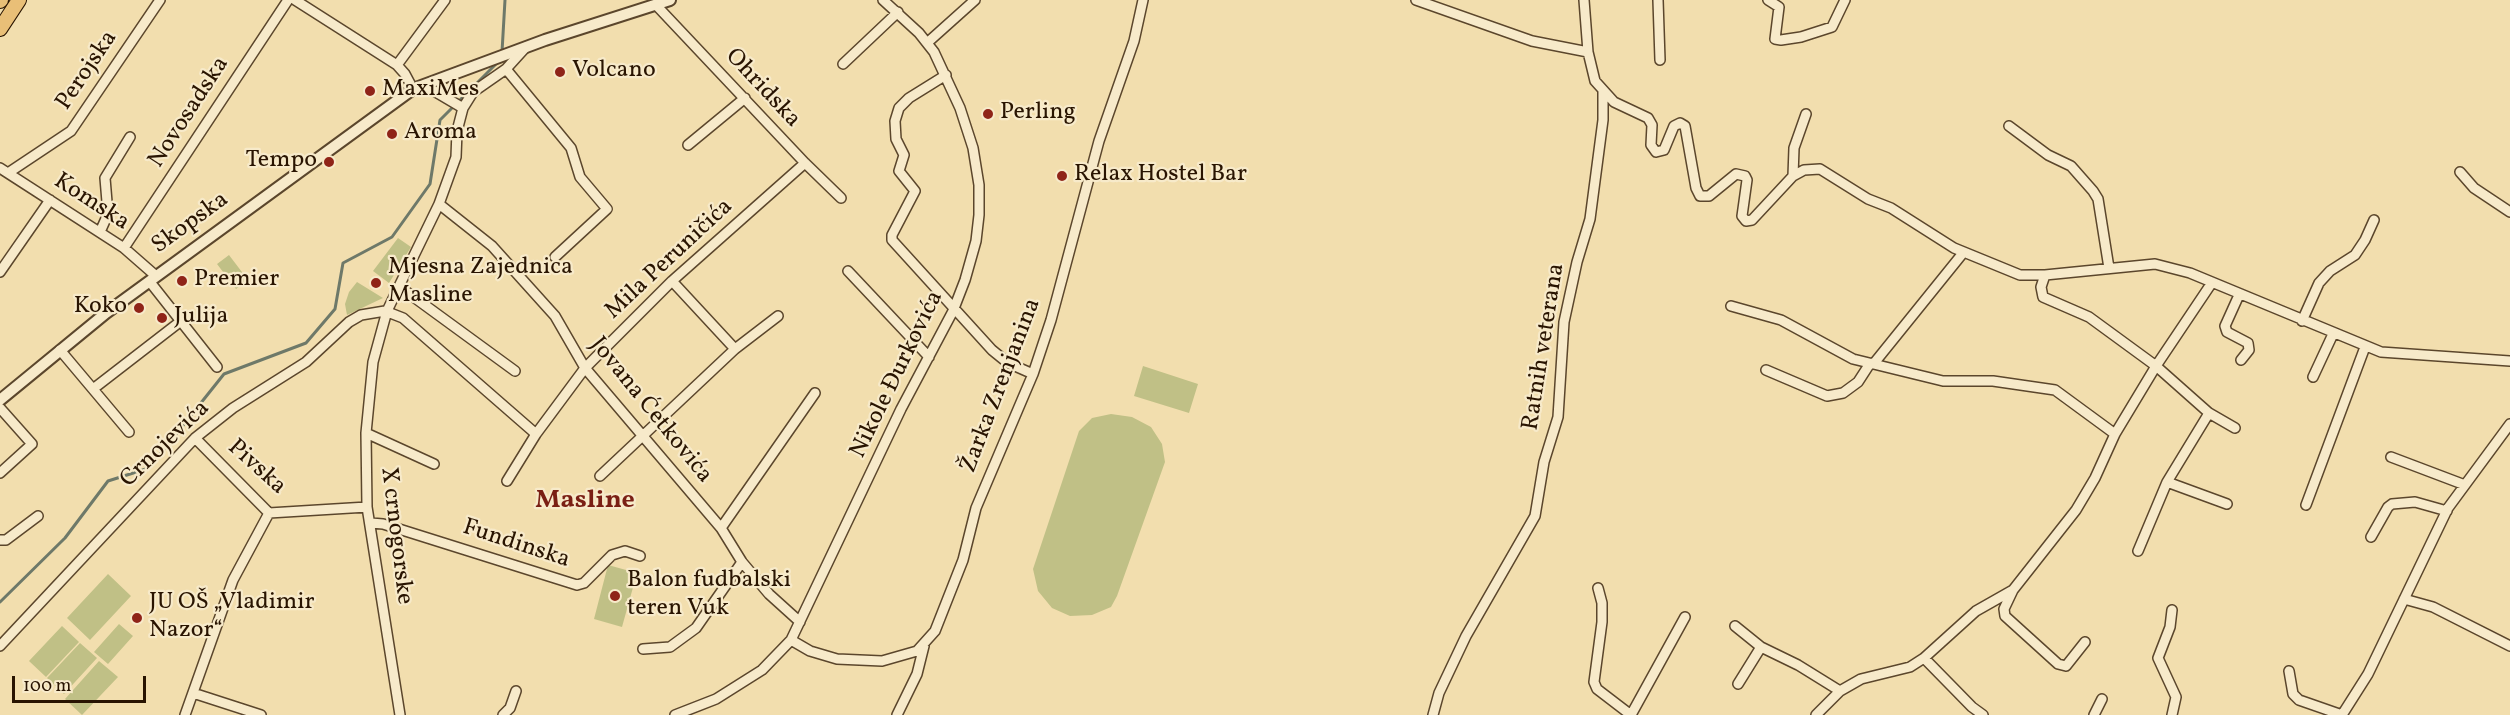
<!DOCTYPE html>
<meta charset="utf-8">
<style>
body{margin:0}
#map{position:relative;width:2510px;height:715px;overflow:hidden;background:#f2deae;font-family:Vollkorn,serif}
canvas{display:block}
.scale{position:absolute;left:12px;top:676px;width:134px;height:27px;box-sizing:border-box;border:3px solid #291401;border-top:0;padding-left:8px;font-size:18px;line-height:21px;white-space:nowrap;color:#291401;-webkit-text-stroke:4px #f7eaca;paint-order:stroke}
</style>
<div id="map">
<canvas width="2510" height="715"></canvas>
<div class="scale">100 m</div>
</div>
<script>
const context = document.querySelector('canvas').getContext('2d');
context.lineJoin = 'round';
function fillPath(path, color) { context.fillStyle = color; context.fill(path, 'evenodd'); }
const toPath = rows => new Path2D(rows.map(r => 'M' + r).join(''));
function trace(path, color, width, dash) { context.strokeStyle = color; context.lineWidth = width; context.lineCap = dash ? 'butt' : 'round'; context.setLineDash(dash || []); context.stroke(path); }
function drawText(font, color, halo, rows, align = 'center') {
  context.font = font + ' Vollkorn,serif'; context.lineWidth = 4.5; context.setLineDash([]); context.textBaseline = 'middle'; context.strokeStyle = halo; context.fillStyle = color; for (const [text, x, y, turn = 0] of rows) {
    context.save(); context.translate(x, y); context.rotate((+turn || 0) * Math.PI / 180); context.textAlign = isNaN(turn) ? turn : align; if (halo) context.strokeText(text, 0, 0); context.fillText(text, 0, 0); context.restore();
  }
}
const green = toPath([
 [398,238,411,247,389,283,373,271],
 [229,255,248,280,236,289,217,264],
 [357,282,383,298,347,315,345,304,349,292],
 [1143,366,1198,384,1189,413,1134,396],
 [1111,414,1132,417,1151,427,1162,444,1165,462,1117,596,1111,607,1092,615,1070,616,1052,608,1038,591,1033,569,1079,431,1092,418],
 [608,565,637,573,622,627,594,619],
 [108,574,131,596,90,640,67,618],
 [119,624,133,636,108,664,94,652],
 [62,626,79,642,46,677,29,661],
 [80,643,97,658,64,694,47,678],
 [99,661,118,677,82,715,65,699]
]);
const stream = toPath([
 [502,52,505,0],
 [0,602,65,538,108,481,149,468,224,374,306,343,335,309,343,263,392,237,430,184,440,120,499,61]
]);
const minor = toPath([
 [295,0,397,65,405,74,413,89],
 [1416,0,1532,41,1588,52],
 [1584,0,1588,52,1595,81,1614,102,1648,118,1652,125,1651,145,1656,152,1664,150,1674,126,1680,123,1685,126,1696,188,1700,196,1709,196,1736,174,1745,176,1747,180,1742,216,1746,221,1752,220,1793,176,1804,170,1820,169,1868,199,1891,208,1954,248,2020,275,2045,275,2155,264,2190,273,2381,352,2510,361],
 [1658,0,1660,60],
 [1768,0,1779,7,1775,39,1781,40,1801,37,1832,27,1845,0],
 [656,5,805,163,841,198],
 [927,43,975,0],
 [843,64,898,12],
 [397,65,445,0],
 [506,69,571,148,580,177,607,209,555,257],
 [946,75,909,98,899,108,895,121,896,139,904,155,899,171,915,191,892,235,892,240,992,350,1008,363,1033,374],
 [424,85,463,108],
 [2009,126,2048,155,2071,166,2093,191,2098,199,2109,268],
 [688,145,745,98],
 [0,168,124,248,156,276],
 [2460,172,2474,188,2510,212],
 [8,173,71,131,160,0],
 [1793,176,1794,148,1806,114],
 [439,204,492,246,555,316,585,368,721,528,742,562,769,594,800,622],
 [100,232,108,214,105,178,130,137],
 [124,248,288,0],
 [848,271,929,357],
 [0,272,50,200],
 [2045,275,2041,287,2043,297,2089,317,2156,366,2209,413,2235,428],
 [672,281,735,349],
 [150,282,217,367],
 [400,287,515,371],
 [2239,295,2225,326,2227,332,2248,343,2249,350,2241,360],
 [1731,306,1781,320,1853,359,1943,381,1993,381,2055,390,2115,434],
 [2302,321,2319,283,2330,271,2355,255,2365,240,2374,220],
 [60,350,129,432],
 [1766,370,1827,396,1843,393,1858,382,1869,365,1875,362,1963,253],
 [2313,377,2333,334],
 [93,389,181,321],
 [0,408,32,444,0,473],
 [2209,413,2167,482,2227,504],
 [366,433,434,464],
 [195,438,269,513,367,507],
 [2391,457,2465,485],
 [600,476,735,349,778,316],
 [507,481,536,434,585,368,672,281,805,163],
 [2306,505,2365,347],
 [371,523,383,524,577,585,584,583,612,555,625,551,640,556],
 [721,528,815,393],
 [2371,537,2388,507,2392,504,2415,502,2447,511],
 [0,540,6,540,38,516],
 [2138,551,2167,482],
 [1598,588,1602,603,1602,622,1594,682,1597,689,1631,715],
 [2013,590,2004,609,2005,616,2058,664,2066,666,2085,642],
 [2404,599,2433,607,2510,646],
 [2172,610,2170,627,2158,658,2176,697,2172,715],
 [1735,626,1761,647,1798,665,1840,691],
 [791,640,810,651,837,659,882,661,917,651,935,631,963,560,976,508,1033,374,1051,320,1099,141,1134,41,1143,0],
 [0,646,195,438,233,408,306,362,349,322,361,315,385,311,403,318,536,434],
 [643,649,670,647,696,628,742,562],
 [1924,658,1972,707,1983,715],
 [2289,671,2293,694,2299,700,2342,715],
 [1738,684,1761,647],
 [193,693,261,715],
 [185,715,233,580,269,513],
 [400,715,367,507,366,433,373,362,387,311,439,204,456,157,457,131,463,108,473,92,506,69,526,47],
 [503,715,510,708,516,691],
 [675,715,716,699,762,670,791,640,901,409,953,311,965,280,976,241,979,215,979,185,973,148,960,108,934,52,919,33,883,0],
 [897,715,917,674,924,646],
 [1433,715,1439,693,1466,636,1535,516,1544,462,1558,417,1564,322,1577,262,1590,219,1603,120,1603,92],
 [1631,715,1685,617],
 [1816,715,1840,691,1861,679,1910,667,1924,658,1976,611,2013,590,2076,510,2095,478,2115,434,2156,366,2211,284],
 [2094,715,2102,699],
 [2342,715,2368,674,2448,508,2510,424]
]);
const tertiary = toPath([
 [0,400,106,313,413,89,545,40,670,0]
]);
const primary = toPath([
 [0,1,1,0],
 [0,29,19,0]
]);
const markers = [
 [560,72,6,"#8f2418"],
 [370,91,6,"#8f2418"],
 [988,114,6,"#8f2418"],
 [392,134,6,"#8f2418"],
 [329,162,6,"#8f2418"],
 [1062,176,6,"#8f2418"],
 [182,281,6,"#8f2418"],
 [376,283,6,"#8f2418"],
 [139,308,6,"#8f2418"],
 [162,318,6,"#8f2418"],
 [615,596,6,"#8f2418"],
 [137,618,6,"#8f2418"]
];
const streetNames = [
 ["Perojska",88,71,-56],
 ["Ohridska",762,89,47],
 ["Novosadska",190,113,-57],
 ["Komska",91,203,33],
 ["Skopska",191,224,-36],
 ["Mila Peruničića",670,260,-43],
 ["Ratnih veterana",1545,347,-81],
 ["Nikole Đurkovića",898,375,-64],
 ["Žarka Zrenjanina",1002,386,-69],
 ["Jovana Ćetkovića",650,411,51],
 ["Crnojevića",166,445,-44],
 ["Pivska",256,468,42],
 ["X crnogorske",395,536,83],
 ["Fundinska",516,545,18]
];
const poiNames = [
 ["Volcano",572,72],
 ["MaxiMes",382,91],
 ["Perling",1000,114],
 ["Aroma",404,134],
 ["Tempo",317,162,"right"],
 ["Relax Hostel Bar",1074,176],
 ["Mjesna Zajednica",388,269],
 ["Masline",388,297],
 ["Premier",194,281],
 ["Koko",127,308,"right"],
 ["Julija",174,318],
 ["Balon fudbalski",627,582],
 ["teren Vuk",627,610],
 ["JU OŠ „Vladimir",149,604],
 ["Nazor“",149,632]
];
const neighbourhoodNames = [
 ["Masline",585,502]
];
fillPath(green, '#c0c086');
trace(stream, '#6e7969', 3);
trace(minor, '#5b462c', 12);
trace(tertiary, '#5b462c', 14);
trace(primary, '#291401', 16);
trace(minor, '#f7eaca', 9);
trace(tertiary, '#f7eaca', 10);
trace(primary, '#e9bf77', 14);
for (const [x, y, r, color] of markers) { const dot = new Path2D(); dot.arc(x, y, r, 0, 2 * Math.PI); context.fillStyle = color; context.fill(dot); trace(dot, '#f7eaca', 2); }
drawText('24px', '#291401', '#f7eaca', streetNames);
drawText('24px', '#291401', '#f7eaca', poiNames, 'left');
drawText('bold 26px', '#7a1f14', '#f7eaca', neighbourhoodNames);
</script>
